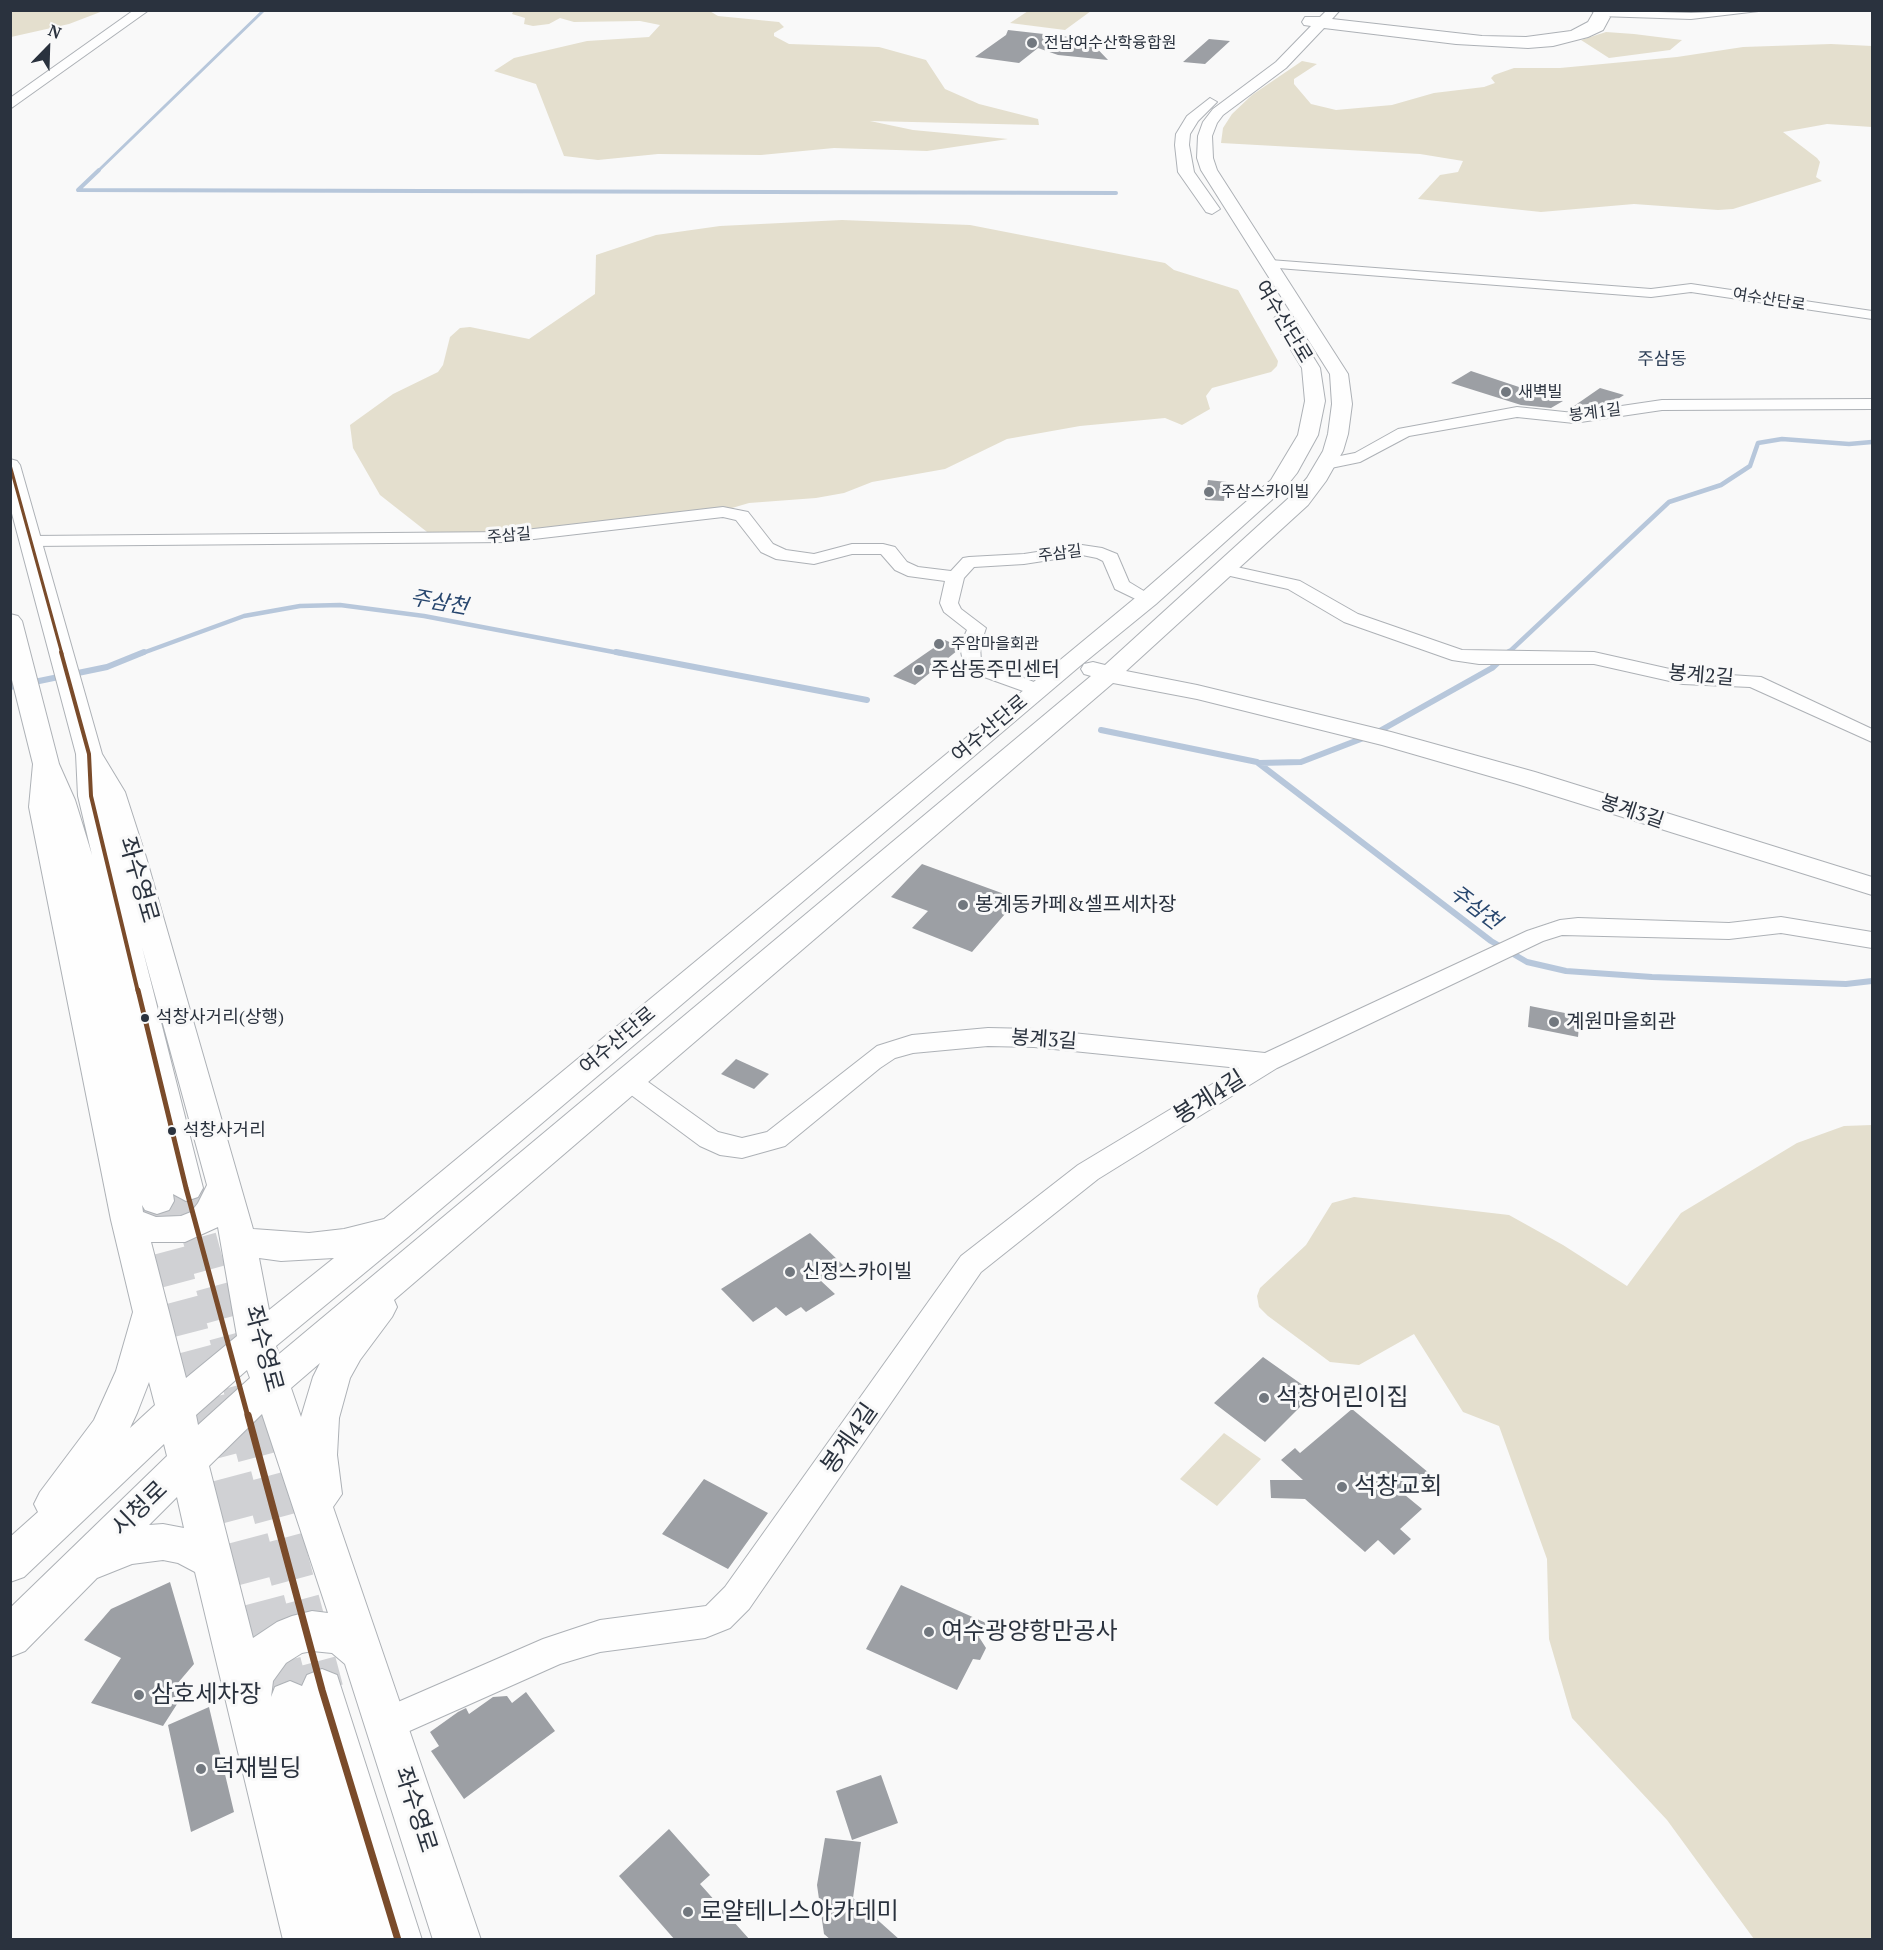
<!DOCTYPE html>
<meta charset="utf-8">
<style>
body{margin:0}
#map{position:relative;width:1883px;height:1950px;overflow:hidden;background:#f9f9f9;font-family:"PT Serif",serif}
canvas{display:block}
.frame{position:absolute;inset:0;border:12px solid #2a323e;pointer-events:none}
.north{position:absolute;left:18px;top:18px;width:60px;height:60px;-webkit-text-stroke:4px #f9f9f9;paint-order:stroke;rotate:23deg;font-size:16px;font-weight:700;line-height:24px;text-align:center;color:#2a323e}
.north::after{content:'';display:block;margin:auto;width:21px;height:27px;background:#2a323e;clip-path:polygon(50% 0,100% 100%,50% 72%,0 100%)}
</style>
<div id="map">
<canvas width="1883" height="1950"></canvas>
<div class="frame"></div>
<div class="north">N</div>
</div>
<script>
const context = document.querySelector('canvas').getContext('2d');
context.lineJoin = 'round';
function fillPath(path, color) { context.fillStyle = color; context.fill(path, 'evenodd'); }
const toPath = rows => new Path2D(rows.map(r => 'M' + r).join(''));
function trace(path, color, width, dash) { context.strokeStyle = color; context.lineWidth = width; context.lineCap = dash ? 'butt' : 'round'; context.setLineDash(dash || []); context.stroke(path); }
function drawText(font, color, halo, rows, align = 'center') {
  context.font = font + ' "PT Serif","Noto Sans KR",serif'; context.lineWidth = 6; context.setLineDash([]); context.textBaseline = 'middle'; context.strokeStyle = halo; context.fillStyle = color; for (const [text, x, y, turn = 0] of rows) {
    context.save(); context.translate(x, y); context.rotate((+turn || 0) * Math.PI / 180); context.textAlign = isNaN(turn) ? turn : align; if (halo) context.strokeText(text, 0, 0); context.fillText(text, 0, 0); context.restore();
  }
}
const green = toPath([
 [514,10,708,10,718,16,779,22,784,27,774,33,774,36,789,44,879,47,926,60,945,89,979,104,1038,119,1039,125,870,121,913,130,1008,139,927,151,834,148,761,155,658,154,598,160,564,156,536,84,494,71,514,58,587,41,649,37,660,25,640,21,574,22,560,18,549,24,533,26,524,24,525,18,512,14],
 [10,11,11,10,103,11,69,24,11,37],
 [1028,11,1028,10,1091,11,1065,30,1010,23],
 [1606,32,1634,34,1682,40,1670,50,1609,58,1581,40],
 [1831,44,1872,46,1872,127,1827,124,1783,132,1817,158,1820,162,1816,177,1822,181,1733,209,1718,210,1634,204,1541,212,1418,199,1440,175,1458,172,1463,161,1420,154,1221,143,1223,128,1232,114,1252,95,1302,61,1317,64,1294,79,1294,84,1311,104,1336,110,1392,105,1434,93,1484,87,1495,83,1491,78,1494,75,1514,68,1560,68,1677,57,1743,47],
 [842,220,970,225,1165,263,1174,270,1238,290,1278,361,1277,366,1271,372,1212,388,1206,396,1210,409,1182,425,1165,418,1080,426,1007,439,945,469,872,482,844,493,816,498,749,503,715,513,436,539,380,495,353,448,350,425,393,394,438,372,443,365,450,337,460,328,470,327,529,339,595,294,596,255,656,235,720,226],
 [1872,1125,1872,1939,1754,1939,1667,1820,1572,1718,1549,1639,1547,1559,1499,1426,1463,1412,1414,1334,1359,1365,1330,1362,1268,1316,1259,1307,1257,1296,1260,1288,1306,1245,1332,1203,1354,1197,1509,1215,1563,1245,1627,1286,1681,1213,1797,1143,1844,1126],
 [1224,1433,1261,1459,1217,1506,1180,1479]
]);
const streamFar3 = toPath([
 [98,171,264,10]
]);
const streamFar2 = toPath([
 [99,170,78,190,1116,193]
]);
const streamFar1 = toPath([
 [140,654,244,616,300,606,340,605,424,616,624,654],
 [1507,654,1669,502,1721,485,1750,466,1758,443,1782,439,1849,444,1872,442]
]);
const stream = toPath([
 [616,652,867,700],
 [10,687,107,667,144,652],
 [1101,730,1257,762,1491,941,1527,962,1566,971,1652,977,1846,984,1872,981],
 [1376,733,1492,668,1509,652],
 [1259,763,1301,762,1366,737]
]);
const building = toPath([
 [1008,30,1088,39,1108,60,1058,55,1038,48,1019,63,975,57,1006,35],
 [1209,39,1230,41,1205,64,1183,62],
 [1471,371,1531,391,1563,401,1551,408,1521,405,1451,383],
 [1600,388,1624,395,1607,406,1584,409,1574,406],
 [1208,480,1227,482,1224,501,1205,500],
 [945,640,958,646,958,650,915,685,893,676],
 [922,864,1018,899,972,952,912,928,928,911,891,897],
 [1530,1006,1580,1016,1578,1037,1528,1027],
 [736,1059,769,1074,754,1089,721,1074],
 [810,1233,843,1265,820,1280,835,1294,806,1312,801,1307,786,1316,776,1307,753,1322,721,1289],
 [1263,1357,1314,1393,1265,1442,1214,1403],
 [1352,1409,1429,1473,1405,1495,1422,1509,1400,1529,1411,1539,1394,1555,1378,1540,1365,1552,1305,1499,1271,1498,1270,1480,1303,1480,1281,1460,1295,1448,1300,1453],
 [704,1479,768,1513,728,1569,662,1534],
 [170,1582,194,1664,177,1684,188,1687,163,1726,91,1703,121,1658,84,1640,111,1609],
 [901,1585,986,1623,979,1637,986,1648,980,1660,973,1659,957,1690,866,1649],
 [526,1692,555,1731,464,1799,431,1751,439,1746,430,1732,458,1712,466,1708,469,1714,493,1697,507,1696,512,1703],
 [209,1707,234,1812,191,1832,168,1725],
 [881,1775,898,1823,852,1840,836,1791],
 [669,1829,710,1875,700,1884,750,1940,675,1940,619,1876],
 [825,1838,861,1842,853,1898,900,1940,831,1940,824,1934,817,1885]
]);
const tertiaryTunnelFar1 = toPath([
 [186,1188,248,1417],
 [157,1201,214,1417]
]);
const tertiaryTunnel = toPath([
 [214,1415,290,1702],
 [248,1415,322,1690]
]);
const minor = toPath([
 [1590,10,1691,13,1767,10,1691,19,1599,16,1590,10],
 [1270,260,1651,289,1691,284,1872,311,1872,319,1691,292,1651,297,1265,267,1263,264,1270,260],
 [1872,399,1872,409,1662,410,1574,423,1517,417,1409,436,1360,462,1326,469,1318,464,1320,460,1355,453,1398,429,1517,407,1574,413,1662,400,1872,399],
 [723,507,748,512,773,544,786,550,814,554,852,544,883,544,895,547,907,562,918,567,951,571,963,558,969,557,1024,554,1082,545,1102,548,1117,554,1129,582,1157,599,1148,605,1115,589,1103,561,1097,558,1082,555,1024,564,974,567,964,578,958,603,961,609,986,628,980,646,981,661,1044,686,1047,690,1044,694,1037,696,973,673,964,667,960,646,967,630,944,612,940,603,945,581,908,576,895,570,881,554,852,554,814,564,776,559,761,552,736,520,723,517,508,542,31,546,22,541,31,536,508,532,723,507],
 [1223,564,1300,581,1358,614,1462,650,1594,652,1683,672,1761,677,1872,729,1872,742,1750,687,1683,684,1594,664,1479,664,1452,660,1344,622,1288,589,1217,573,1214,569,1217,565,1223,564],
 [1781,917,1872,932,1872,948,1781,933,1729,939,1562,935,1543,941,1277,1068,1098,1179,981,1272,749,1609,730,1628,705,1638,600,1652,560,1664,387,1741,375,1736,370,1724,375,1712,543,1639,600,1620,706,1606,725,1587,961,1256,1078,1165,1239,1068,1034,1047,988,1046,913,1053,895,1058,880,1068,785,1146,742,1158,720,1155,700,1146,619,1086,615,1080,619,1074,628,1071,637,1074,718,1132,742,1138,767,1132,877,1046,912,1035,988,1028,1034,1029,1265,1053,1527,931,1560,920,1578,918,1729,923,1781,917]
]);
const tertiary = toPath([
 [134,10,149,10,10,109,10,98,134,10],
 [1327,10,1340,10,1332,19,1482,36,1526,37,1571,31,1588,22,1595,10,1604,10,1610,17,1603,30,1588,37,1553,46,1528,48,1456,44,1324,28,1286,68,1223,115,1217,123,1212,136,1213,158,1217,170,1348,374,1352,404,1348,434,1343,451,1326,481,1308,505,1126,671,1197,685,1391,732,1535,772,1872,877,1872,895,1517,784,1382,745,1197,699,1113,683,394,1300,397,1307,392,1317,360,1360,350,1378,339,1418,337,1455,342,1494,333,1507,481,1940,433,1940,345,1664,332,1653,312,1651,302,1653,286,1663,273,1681,271,1697,275,1687,290,1681,302,1686,307,1675,322,1669,337,1675,422,1940,374,1940,371,1930,374,1940,283,1940,195,1572,178,1563,163,1560,132,1564,97,1578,25,1651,10,1657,10,1608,167,1456,164,1444,24,1577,10,1582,10,1537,38,1512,34,1504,40,1492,94,1420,116,1371,133,1312,111,1220,29,807,33,764,10,672,10,614,18,616,22,621,59,764,75,800,92,855,78,796,76,754,10,506,10,459,17,461,20,465,102,754,125,792,146,857,253,1229,309,1233,344,1229,384,1219,1140,594,1271,480,1298,435,1305,401,1302,368,1273,320,1276,316,1288,316,1320,368,1325,401,1318,435,1297,473,1285,488,1156,604,1080,666,408,1237,276,1346,279,1354,1091,676,1084,674,1081,669,1084,664,1093,662,1105,665,1292,495,1307,478,1323,451,1328,434,1332,404,1330,374,1201,170,1197,158,1198,136,1203,122,1213,109,1276,62,1311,26,1304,25,1302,22,1305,17,1320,17,1327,10],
 [142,947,207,1185,198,1203,191,1212,181,1216,156,1217,143,1212,142,1205,145,1210,157,1214,169,1210,174,1201,173,1194,186,1201,198,1197,203,1188,142,947],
 [218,1227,237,1336,186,1378,151,1242,185,1242,218,1227],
 [259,1258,281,1261,334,1258,269,1310,259,1258],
 [320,1363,313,1377,301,1417,291,1388,320,1363],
 [247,1370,250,1378,198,1425,196,1415,247,1370],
 [149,1382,155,1405,130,1428,137,1413,149,1382],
 [262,1414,328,1613,312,1611,292,1616,277,1622,253,1638,209,1466,262,1414],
 [177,1497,184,1528,163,1524,149,1525,177,1497],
 [1210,98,1217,102,1198,121,1190,134,1189,145,1194,172,1220,209,1212,214,1206,212,1178,172,1175,145,1176,134,1187,116,1210,98]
]);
const bus1Far3 = toPath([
 [10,465,62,654]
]);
const bus1Far2 = toPath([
 [61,652,89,754,91,796,138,992]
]);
const bus1Far1 = toPath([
 [138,990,186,1188,248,1417]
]);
const bus1 = toPath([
 [248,1415,322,1690,398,1940]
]);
const markers = [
 [1032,43,6,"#72787f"],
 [1506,392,6,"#72787f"],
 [1209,492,6,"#72787f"],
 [939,644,6,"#72787f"],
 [919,670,6,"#72787f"],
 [963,905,6,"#72787f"],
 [145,1018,5,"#2a323e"],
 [1554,1022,6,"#72787f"],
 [172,1131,5,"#2a323e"],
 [790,1272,6,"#72787f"],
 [1264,1398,6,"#72787f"],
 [1342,1487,6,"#72787f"],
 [929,1632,6,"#72787f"],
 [139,1695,6,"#72787f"],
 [201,1769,6,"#72787f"],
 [688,1912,6,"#72787f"]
];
const farPoinames = [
 ["전남여수산학융합원",1044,43],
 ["새벽빌",1518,392],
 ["주삼스카이빌",1221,492],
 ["주암마을회관",951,644]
];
const farStreetnames = [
 ["여수산단로",1769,300,9],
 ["봉계1길",1595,413,-7],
 ["주삼길",509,536,-5],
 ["주삼길",1060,554,-7]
];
const farQuarternames = [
 ["주삼동",1662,360]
];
const busNames = [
 ["석창사거리(상행)",156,1018],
 ["석창사거리",183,1131]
];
const streetNames = [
 ["여수산단로",1283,322,59],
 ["봉계2길",1701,676,5],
 ["여수산단로",990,729,-40],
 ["봉계3길",1632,812,18],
 ["봉계3길",1044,1040,4],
 ["여수산단로",618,1041,-40]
];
const poiNames = [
 ["주삼동주민센터",931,670],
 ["봉계동카페&셀프세차장",975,905],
 ["계원마을회관",1566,1022],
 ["신정스카이빌",802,1272]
];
const waterNames = [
 ["주삼천",439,603,10],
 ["주삼천",1475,908,37]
];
const nearStreetnames = [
 ["좌수영로",138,880,74],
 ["봉계4길",1210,1098,-32],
 ["좌수영로",263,1349,75],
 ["봉계4길",850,1439,-55],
 ["시청로",140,1509,-44],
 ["좌수영로",415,1810,72]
];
const nearPoinames = [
 ["석창어린이집",1276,1398],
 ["석창교회",1354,1487],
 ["여수광양항만공사",941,1632],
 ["삼호세차장",151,1695],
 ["덕재빌딩",213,1769],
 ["로얄테니스아카데미",700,1912]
];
fillPath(green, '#e4dfce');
trace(streamFar3, '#b7c7db', 3);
trace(streamFar2, '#b7c7db', 4);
trace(streamFar1, '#b7c7db', 4.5);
trace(stream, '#b7c7db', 6);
fillPath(building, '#9c9fa4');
trace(tertiaryTunnelFar1, '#d0d1d4', 34, [34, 17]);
trace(tertiaryTunnel, '#d0d1d4', 43, [43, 21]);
trace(minor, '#adb1b6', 2);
trace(tertiary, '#adb1b6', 2);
fillPath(minor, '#fefefe');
fillPath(tertiary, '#fefefe');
trace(bus1Far3, '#7a4b2a', 3);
trace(bus1Far2, '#7a4b2a', 4);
trace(bus1Far1, '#7a4b2a', 5);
trace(bus1, '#7a4b2a', 7);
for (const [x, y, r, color] of markers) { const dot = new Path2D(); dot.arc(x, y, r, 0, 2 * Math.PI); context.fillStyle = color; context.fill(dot); trace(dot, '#f9f9f9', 2); }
drawText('16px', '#2a323e', '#f9f9f9', farPoinames, 'left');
drawText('16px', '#2a323e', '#f9f9f9', farStreetnames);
drawText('18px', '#2c3e56', '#f9f9f9', farQuarternames);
drawText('18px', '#2a323e', '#f9f9f9', busNames, 'left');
drawText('20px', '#2a323e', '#f9f9f9', streetNames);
drawText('20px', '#2a323e', '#f9f9f9', poiNames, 'left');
drawText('italic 21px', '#27466e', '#f9f9f9', waterNames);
drawText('24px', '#2a323e', '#f9f9f9', nearStreetnames);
drawText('24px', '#2a323e', '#f9f9f9', nearPoinames, 'left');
</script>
